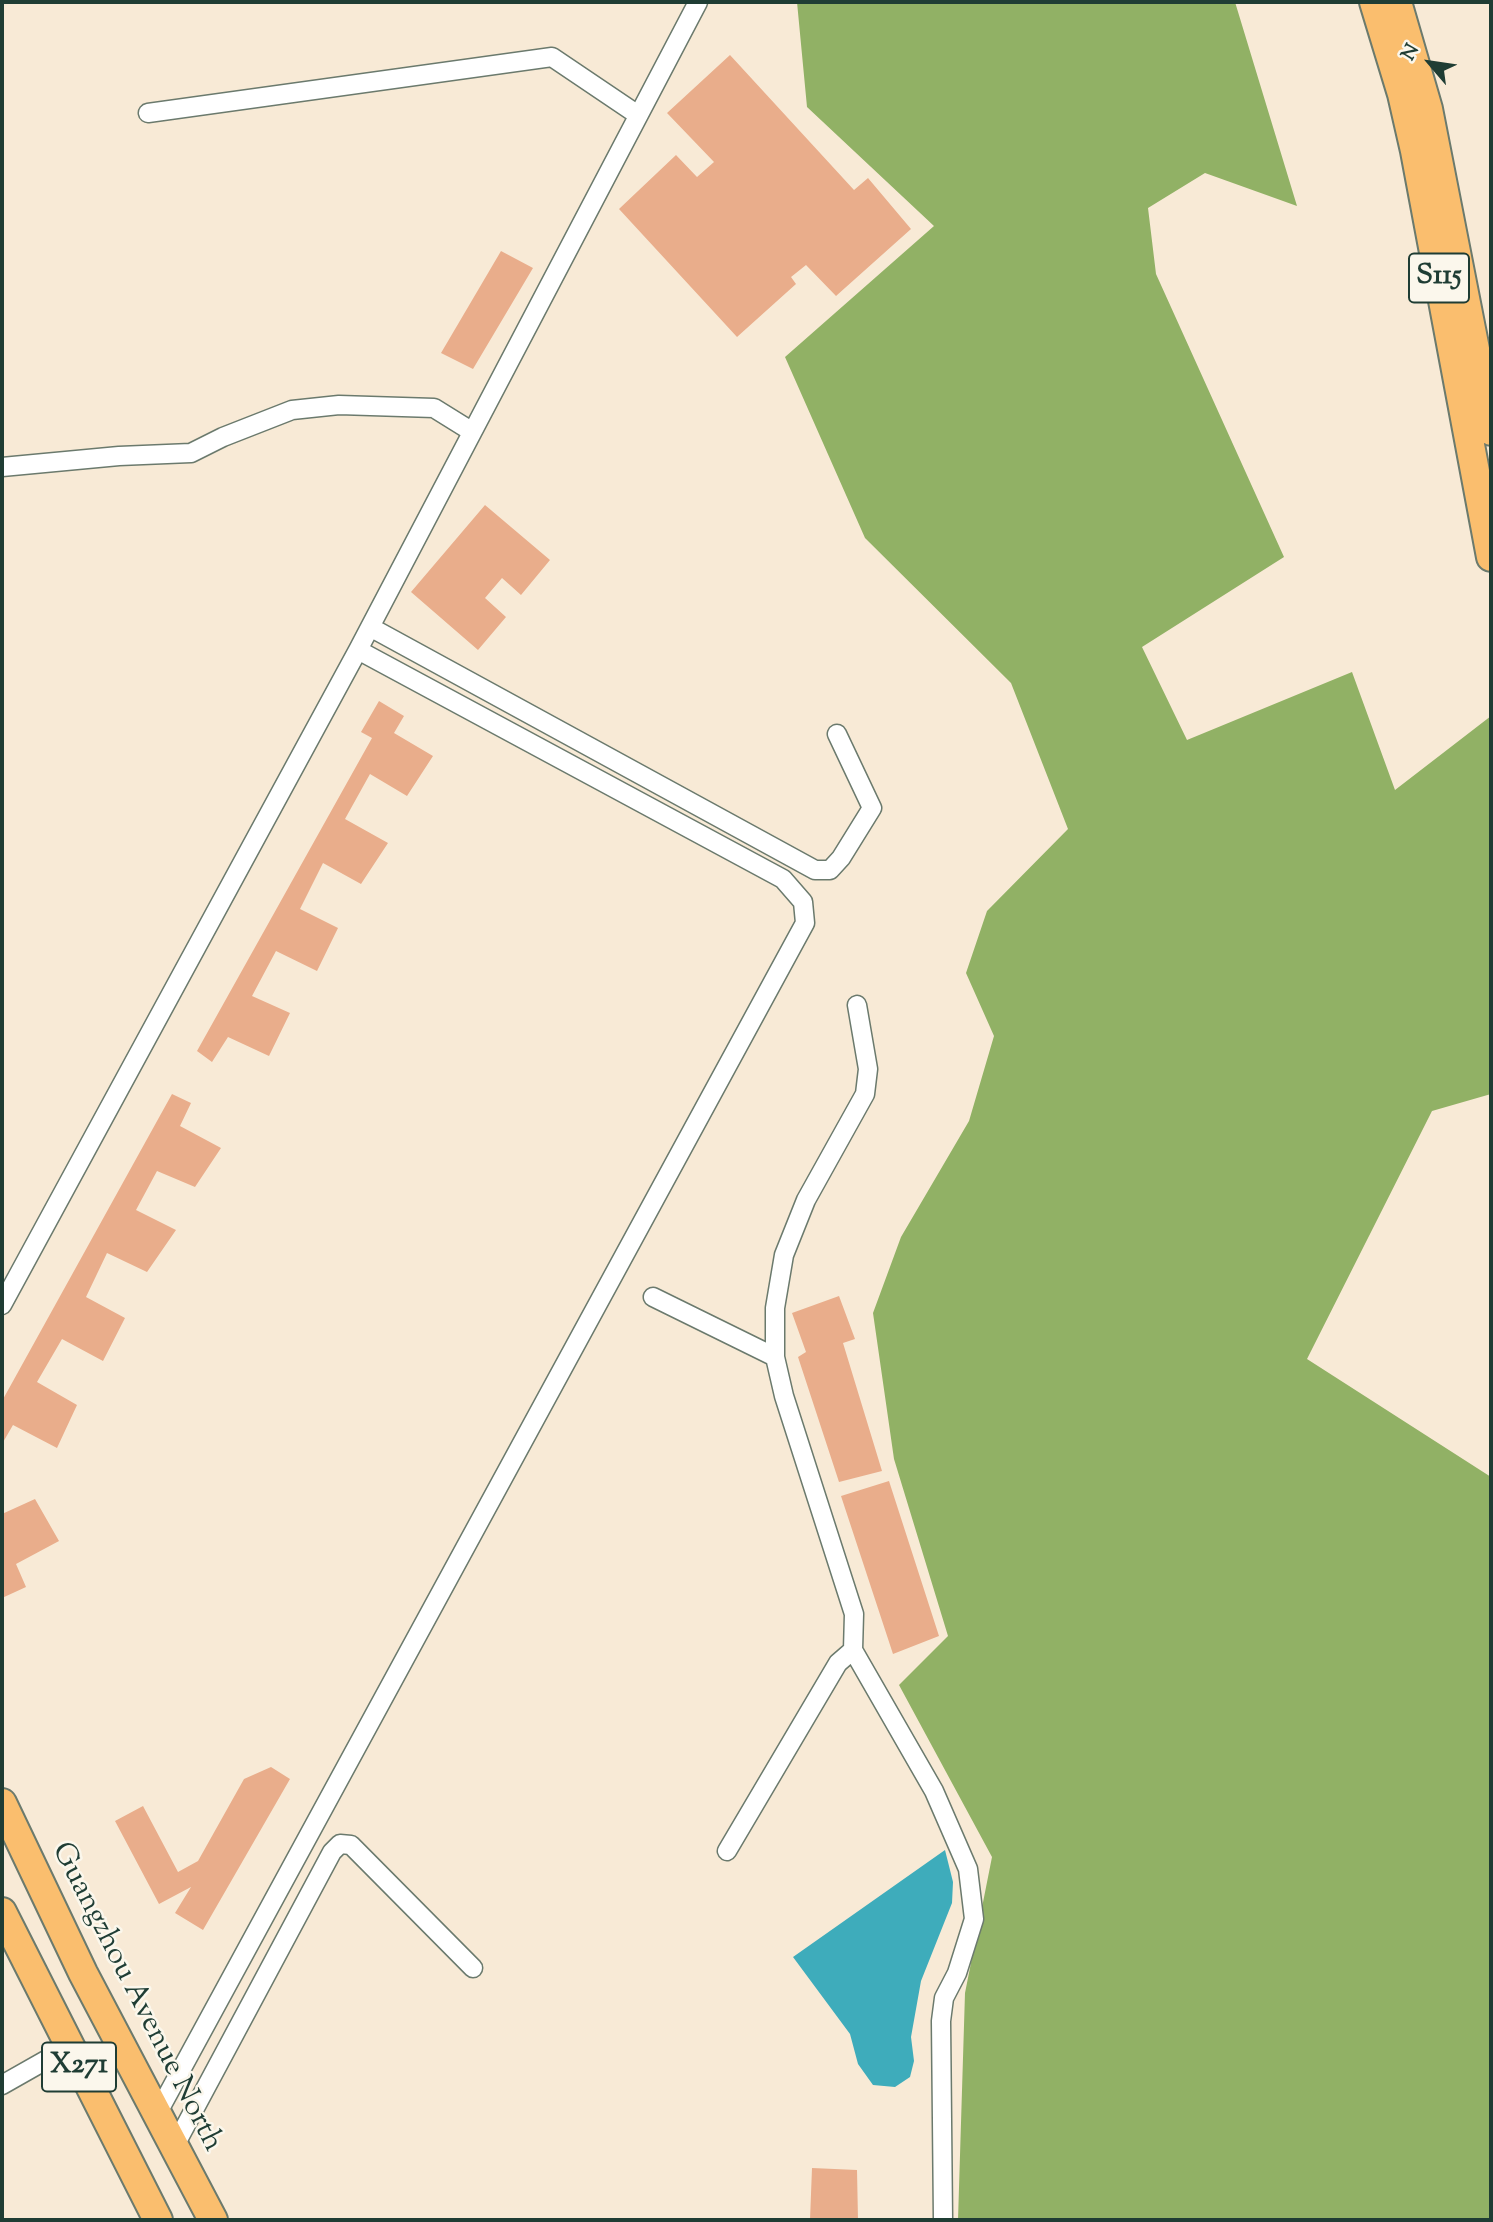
<!DOCTYPE html>
<style>
body{margin:0}
#map{position:relative;width:1493px;height:2222px;overflow:hidden;background:#f8ead6;font-family:"Sorts Mill Goudy",serif}
canvas{display:block}
.frame{position:absolute;inset:0;border:4px solid #1f3d34;pointer-events:none}
.north{position:absolute;left:1395px;top:28px;width:70px;height:70px;-webkit-text-stroke:5px #fbf7ec;paint-order:stroke;rotate:299deg;font-size:19px;font-weight:700;line-height:28px;text-align:center;color:#1f3d34}
.north::after{content:'';display:block;margin:auto;width:24px;height:32px;background:#1f3d34;clip-path:polygon(50% 0,100% 100%,50% 72%,0 100%)}
</style>
<div id="map">
<canvas width="1493" height="2222"></canvas>
<div class="frame"></div>
<div class="north">N</div>
</div>
<script>
const context = document.querySelector('canvas').getContext('2d');
context.lineJoin = 'round';
function fillPath(path, color) { context.fillStyle = color; context.fill(path, 'evenodd'); }
const toPath = rows => new Path2D(rows.map(r => 'M' + r).join(''));
function trace(path, color, width, dash) { context.strokeStyle = color; context.lineWidth = width; context.lineCap = dash ? 'butt' : 'round'; context.setLineDash(dash || []); context.stroke(path); }
function drawText(font, color, halo, rows, align = 'center') {
  context.font = font + ' "Sorts Mill Goudy",serif'; context.lineWidth = 5; context.setLineDash([]); context.textBaseline = 'middle'; context.strokeStyle = halo; context.fillStyle = color; for (const [text, x, y, turn = 0] of rows) {
    context.save(); context.translate(x, y); context.rotate((+turn || 0) * Math.PI / 180); context.textAlign = isNaN(turn) ? turn : align; if (halo) context.strokeText(text, 0, 0); context.fillText(text, 0, 0); context.restore();
  }
}
const forest = toPath([
 [797,2,1235,2,1297,206,1205,173,1148,208,1156,274,1284,557,1142,647,1187,740,1352,672,1395,790,1491,716,1491,1094,1432,1111,1307,1359,1491,1477,1491,2220,958,2220,965,1993,992,1857,899,1685,948,1636,894,1459,873,1313,901,1237,969,1121,994,1036,966,973,987,911,1068,829,1011,683,865,538,785,357,934,226,807,107]
]);
const water = toPath([
 [945,1850,953,1882,952,1903,921,1981,911,2037,914,2061,910,2077,895,2087,873,2085,858,2064,850,2034,793,1957]
]);
const building = toPath([
 [730,55,854,190,868,178,911,229,836,296,806,265,791,277,796,284,737,337,619,209,676,155,697,177,714,162,667,113],
 [501,251,533,268,473,369,441,353],
 [485,505,550,560,521,595,502,578,485,598,506,617,478,650,411,592],
 [379,701,404,716,394,733,433,756,407,796,370,774,345,819,388,843,361,884,323,863,300,909,338,928,317,971,276,951,252,996,290,1013,269,1056,228,1037,212,1062,197,1051,372,738,361,732],
 [172,1094,191,1103,180,1126,221,1148,195,1187,157,1171,136,1210,176,1230,147,1272,107,1253,86,1297,125,1318,103,1361,62,1339,37,1382,77,1405,57,1448,13,1425,2,1444,2,1401],
 [839,1296,855,1339,843,1343,882,1471,839,1482,798,1357,806,1352,792,1313],
 [889,1481,939,1636,893,1654,841,1496],
 [35,1499,59,1541,16,1564,26,1587,2,1598,2,1514],
 [271,1767,290,1779,203,1930,175,1913,191,1887,159,1904,115,1821,143,1806,178,1872,198,1861,244,1779],
 [812,2168,857,2170,858,2220,810,2220]
]);
const minor = toPath([
 [148,113,552,57,638,115],
 [2,467,119,456,191,453,223,437,292,410,339,405,434,408,471,431],
 [370,627,815,870,830,870,841,858,872,808,837,734],
 [857,1005,868,1069,865,1094,806,1200,784,1255,775,1308,775,1357,784,1396,854,1614,853,1650,934,1791,968,1869,974,1919,957,1973,944,1998,941,2021,943,2220],
 [653,1297,775,1357],
 [2,1305,358,650,698,2],
 [727,1851,838,1663,853,1650],
 [2,2085,69,2047],
 [156,2116,805,923,803,902,783,879,358,650],
 [173,2149,332,1852,340,1844,351,1845,473,1968]
]);
const primary = toPath([
 [1374,2,1402,94,1415,151,1491,557],
 [1397,2,1428,109,1491,431],
 [2,1803,83,1973,213,2220],
 [2,1912,158,2220]
]);
const shields = [
 [1439,278,60],
 [79,2067,74]
];
const shieldNames = [
 ["S115",1439,278],
 ["X271",79,2067]
];
const streetNames = [
 ["Guangzhou Avenue North",135,1998,63]
];
fillPath(forest, '#91b165');
fillPath(water, '#3eacbb');
fillPath(building, '#e9ad8b');
trace(minor, '#6b7a6d', 21);
trace(primary, '#6b7a6d', 32);
trace(minor, '#fff', 18);
trace(primary, '#fabe6e', 28);
for (const [x, y, w] of shields) { const box = new Path2D(); box.roundRect(x - w / 2, y - 24.5, w, 49, 5); context.fillStyle = '#fbf7ec'; context.fill(box); trace(box, '#1f3d34', 2); }
drawText('bold 28px', '#1f3d34', null, shieldNames);
drawText('30px', '#1f3d34', '#fbf7ec', streetNames);
</script>
